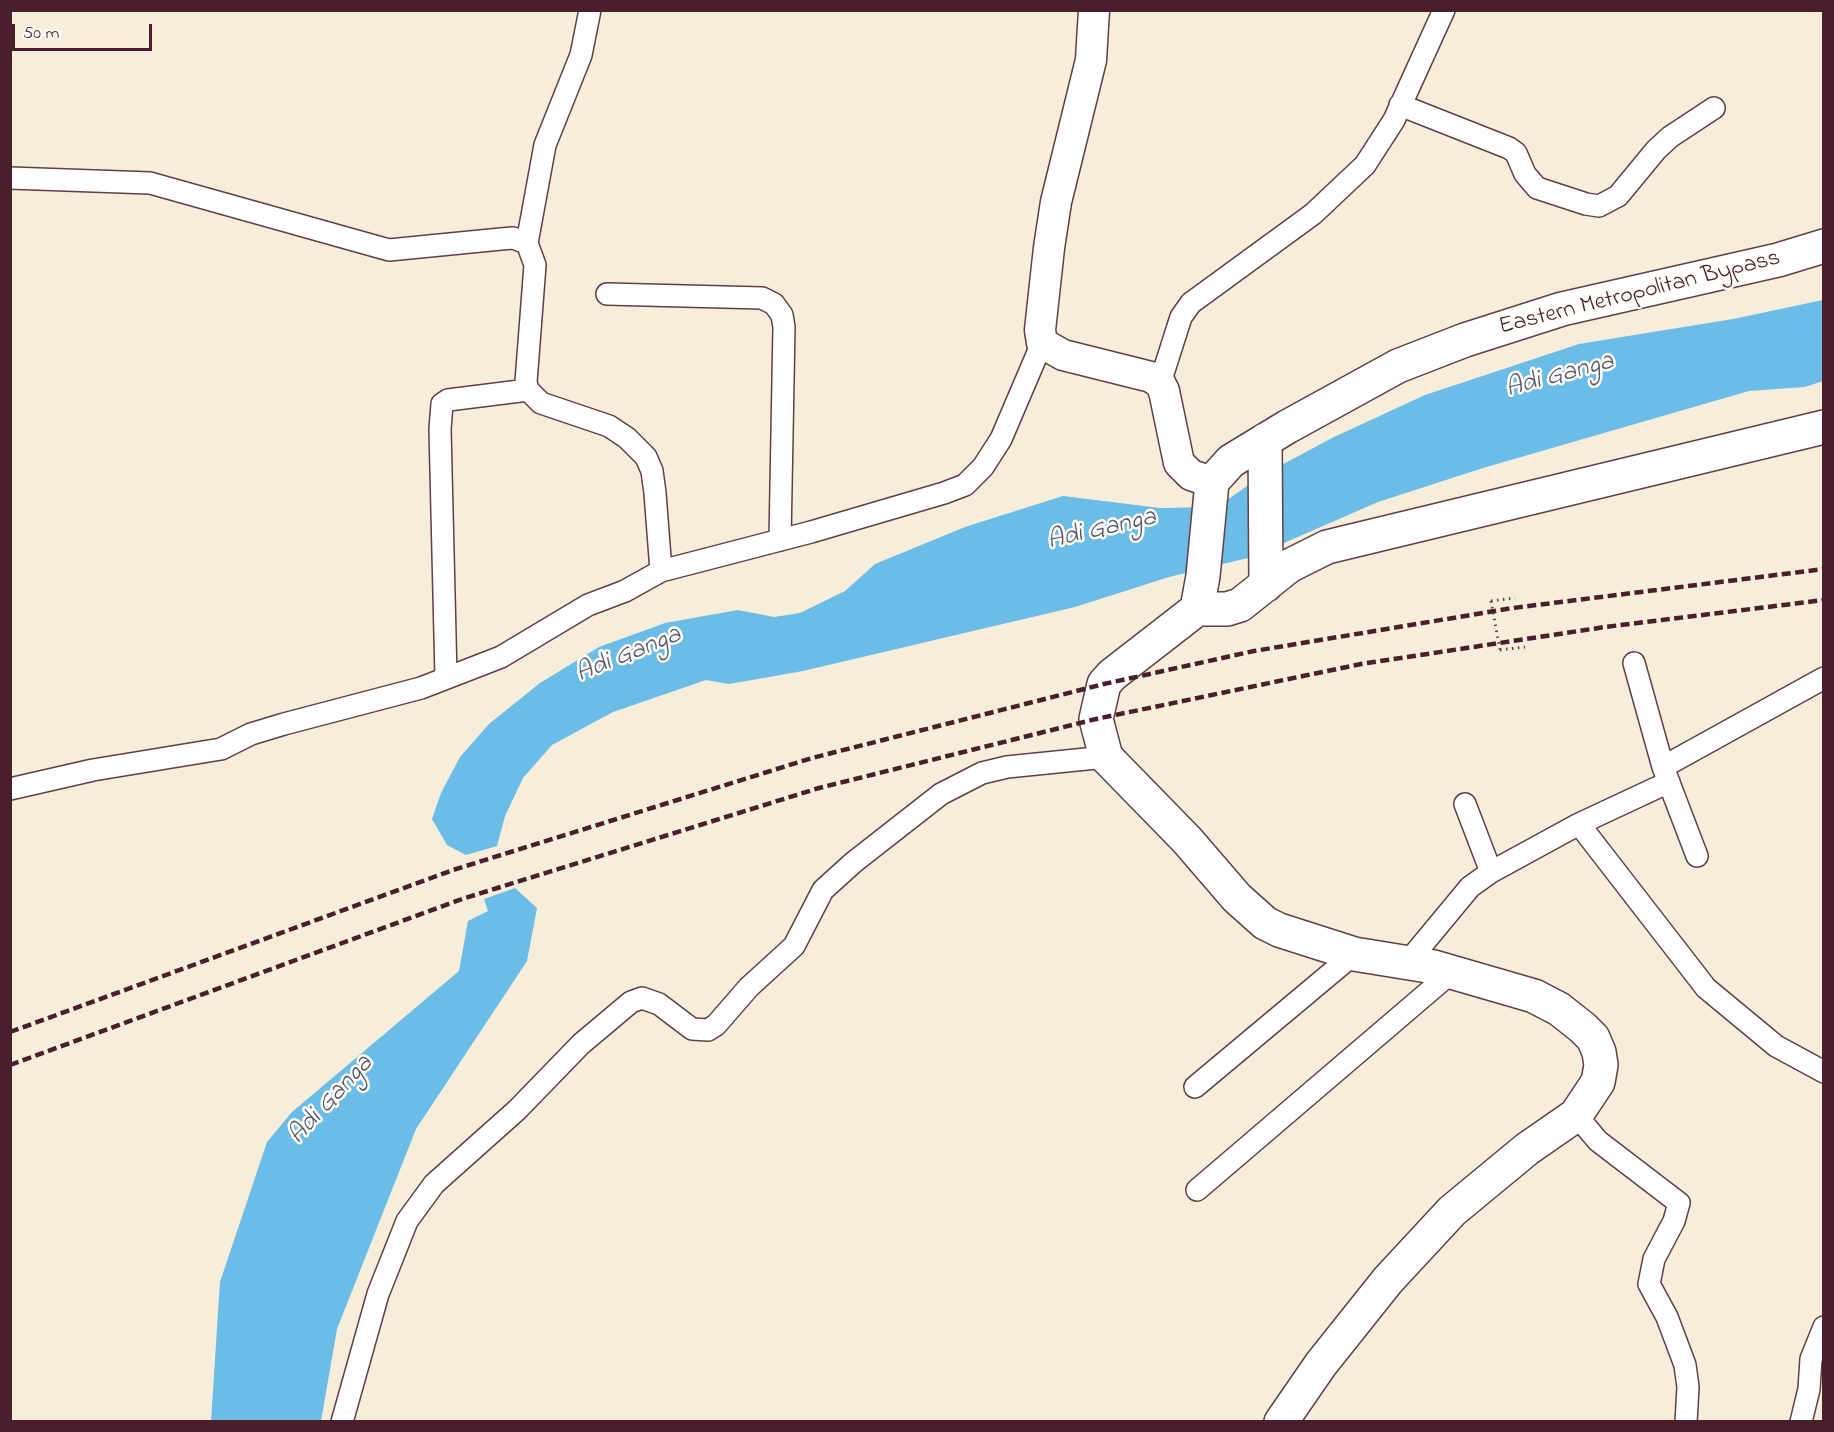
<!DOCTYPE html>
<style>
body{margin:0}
#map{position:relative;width:1834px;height:1432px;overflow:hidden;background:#f6edda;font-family:"Indie Flower",sans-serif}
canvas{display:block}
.frame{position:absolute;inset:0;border:12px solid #4a1f2b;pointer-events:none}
.scale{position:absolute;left:12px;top:24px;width:140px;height:27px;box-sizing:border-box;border:3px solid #4a1f2b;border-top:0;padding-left:8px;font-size:18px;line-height:21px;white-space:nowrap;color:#4a1f2b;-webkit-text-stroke:4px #fdfcf7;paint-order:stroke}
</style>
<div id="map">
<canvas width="1834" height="1432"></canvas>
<div class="frame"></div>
<div class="scale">50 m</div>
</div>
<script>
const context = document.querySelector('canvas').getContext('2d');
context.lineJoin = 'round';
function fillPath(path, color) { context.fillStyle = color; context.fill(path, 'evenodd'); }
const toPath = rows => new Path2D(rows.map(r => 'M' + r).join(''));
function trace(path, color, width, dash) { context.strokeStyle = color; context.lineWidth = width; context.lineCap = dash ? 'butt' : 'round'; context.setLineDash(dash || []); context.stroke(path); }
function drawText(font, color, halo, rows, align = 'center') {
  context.font = font + ' "Indie Flower",sans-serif'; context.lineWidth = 5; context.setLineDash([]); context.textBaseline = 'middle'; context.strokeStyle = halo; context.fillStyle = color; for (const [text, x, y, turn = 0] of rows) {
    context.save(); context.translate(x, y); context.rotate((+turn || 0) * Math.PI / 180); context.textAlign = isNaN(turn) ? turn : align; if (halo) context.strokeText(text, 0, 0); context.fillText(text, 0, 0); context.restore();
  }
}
const water = toPath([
 [1823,300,1823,381,1805,387,1749,391,1483,468,1378,502,1252,557,1169,577,1075,607,803,671,729,684,706,680,613,712,552,745,523,778,505,816,497,846,466,855,447,845,432,819,441,793,460,757,489,724,540,683,599,647,665,623,738,610,774,617,800,613,845,591,875,564,965,527,1063,496,1160,508,1217,507,1263,475,1332,438,1425,395,1579,344,1733,319],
 [515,888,537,908,527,961,416,1129,337,1329,321,1421,211,1421,220,1282,267,1142,292,1112,459,971,468,921,488,911,484,899]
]);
const path = toPath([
 [1491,601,1515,598],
 [1500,650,1525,647]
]);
const street = toPath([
 [1400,105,1509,148,1516,153,1525,174,1537,188,1586,204,1599,206,1618,196,1656,150,1670,137,1714,108],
 [10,178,150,183,389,250,501,239,513,238,527,243,535,265,526,382,528,390,541,403,609,426,627,438,646,457,652,471,655,493,661,571],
 [527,243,545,145,581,55,590,10],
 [607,294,762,298,774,304,782,315,784,327,780,540],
 [1160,383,1181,317,1191,303,1313,214,1365,165,1394,120,1444,10],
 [1634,663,1663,767,1697,856],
 [446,677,440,429,442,404,448,400,528,390],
 [1663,767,1824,678],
 [10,789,93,770,221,749,251,734,284,724,421,688,501,657,588,605,625,591,661,571,811,532,944,493,965,485,983,467,1001,439,1042,343],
 [1465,804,1491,872],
 [1579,824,1706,988,1776,1046,1824,1072],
 [1407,963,1470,887,1491,872,1579,824,1669,782],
 [1195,1087,1354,954],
 [1576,1115,1598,1141,1679,1203,1674,1221,1654,1259,1649,1284,1667,1317,1685,1365,1688,1387,1686,1422],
 [1197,1190,1452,972],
 [342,1422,378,1294,407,1221,434,1184,517,1110,581,1044,631,1002,642,998,659,1004,692,1029,708,1030,716,1025,749,987,794,946,823,890,854,862,941,794,982,773,1007,767,1106,757],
 [1801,1422,1809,1389,1811,1359,1824,1327]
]);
const secondary = toPath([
 [1094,10,1091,60,1056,202,1049,248,1040,330,1042,343,1063,355,1151,377,1160,383,1164,391,1179,463,1191,475,1212,482]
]);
const primary = toPath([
 [1265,440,1266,585],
 [1197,609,1227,609,1240,605,1289,566,1327,547,1824,427],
 [1281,1422,1321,1364,1388,1280,1452,1211,1527,1149,1576,1115,1598,1082,1601,1065,1599,1052,1593,1038,1583,1028,1559,1009,1534,996,1434,967,1354,954,1279,930,1265,923,1237,898,1187,840,1106,757,1096,719,1104,684,1112,675,1197,609,1203,576,1212,482,1231,461,1287,427,1398,366,1465,340,1562,309,1778,260,1824,246]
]);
const rail = toPath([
 [10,1032,453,870,812,758,1104,684,1254,651,1513,608,1824,569],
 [10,1065,462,899,819,788,1096,719,1361,664,1605,627,1824,600]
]);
const pathBridge = toPath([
 [1491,601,1500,650]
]);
const streetNames = [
 ["Eastern Metropolitan Bypass",1640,294,-14]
];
const waterNames = [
 ["Adi Ganga",1560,377,-15],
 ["Adi Ganga",1102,531,-13],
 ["Adi Ganga",629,656,-22],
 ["Adi Ganga",332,1101,-47]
];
fillPath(water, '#6bbce6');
trace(street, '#643e45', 24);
trace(secondary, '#643e45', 33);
trace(primary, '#643e45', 36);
trace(path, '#643e45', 3, [1.5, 4.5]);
trace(street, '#fff', 21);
trace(secondary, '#fff', 30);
trace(primary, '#fff', 33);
trace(rail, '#4a1f2b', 4.5, [9, 4.5]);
trace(pathBridge, '#643e45', 3, [1.5, 4.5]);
drawText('24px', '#4a1f2b', '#fdfcf7', streetNames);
drawText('italic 26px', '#56566c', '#fdfcf7', waterNames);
</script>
